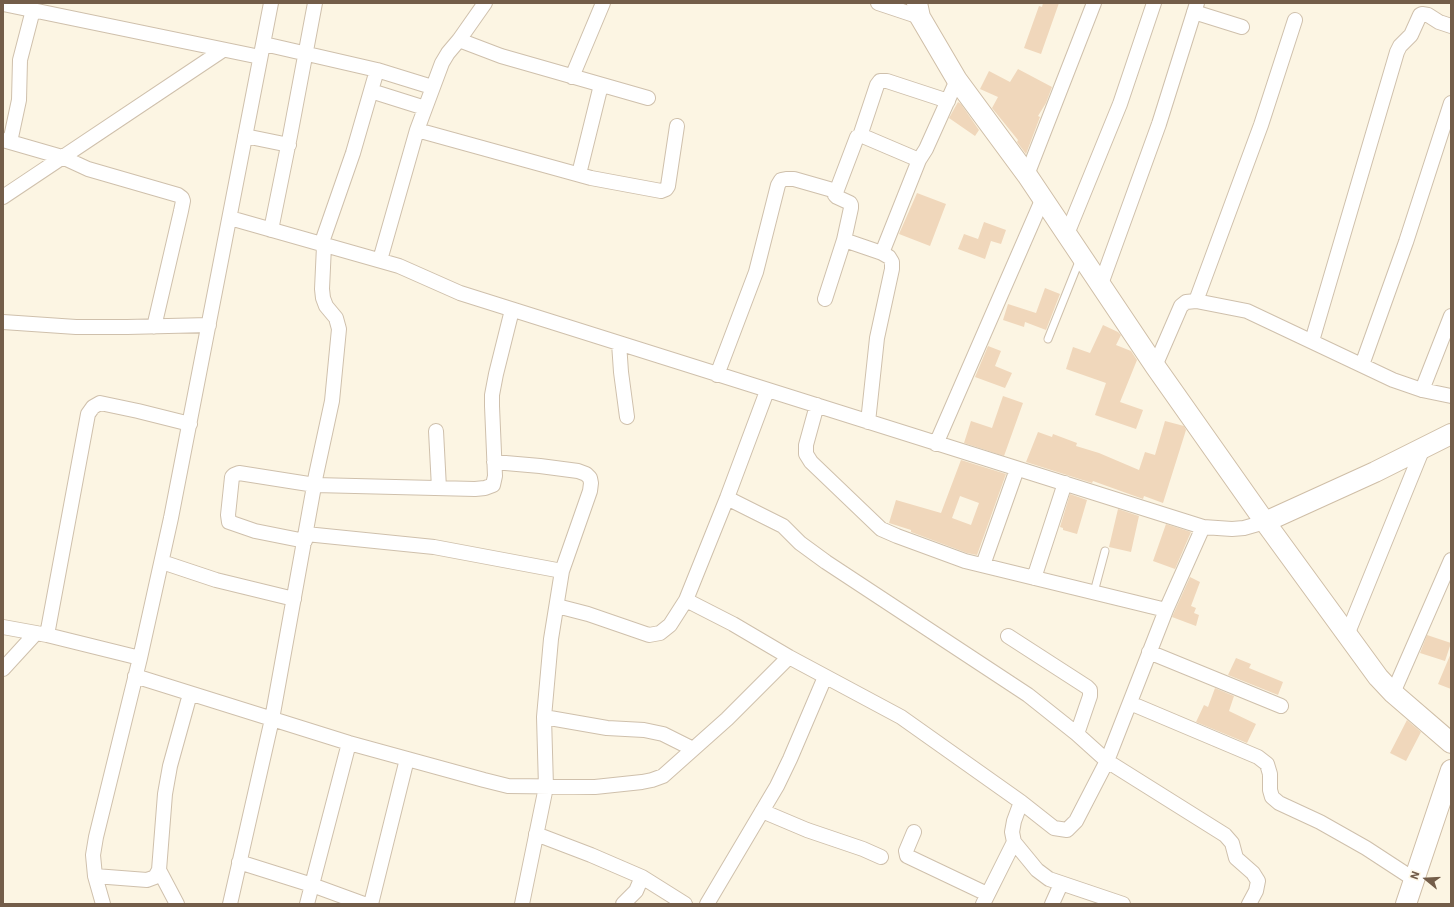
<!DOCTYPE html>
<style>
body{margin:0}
#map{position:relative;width:1454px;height:907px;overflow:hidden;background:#fcf5e3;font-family:"IBM Plex Sans",sans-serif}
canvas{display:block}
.frame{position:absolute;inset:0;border:4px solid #735d49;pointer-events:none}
.north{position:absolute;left:1406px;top:859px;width:40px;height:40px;-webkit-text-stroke:3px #fff9e8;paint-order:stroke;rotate:288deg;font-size:11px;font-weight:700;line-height:16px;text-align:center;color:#735d49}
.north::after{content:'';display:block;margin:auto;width:14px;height:18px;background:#735d49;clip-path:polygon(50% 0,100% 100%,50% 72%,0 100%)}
</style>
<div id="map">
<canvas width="1454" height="907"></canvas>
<div class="frame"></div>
<div class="north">N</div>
</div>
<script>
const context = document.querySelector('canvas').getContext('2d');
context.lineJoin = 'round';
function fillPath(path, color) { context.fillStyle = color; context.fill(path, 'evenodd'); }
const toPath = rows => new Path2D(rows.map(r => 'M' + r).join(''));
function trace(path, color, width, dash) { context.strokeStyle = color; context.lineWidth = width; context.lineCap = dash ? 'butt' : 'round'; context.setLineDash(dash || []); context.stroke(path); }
const building = toPath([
 [1043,3,1059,3,1041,54,1024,48,1039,6,1042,7],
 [1018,69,1052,87,1046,103,1038,116,1040,117,1026,154,1017,142,1018,140,992,108,998,97,980,89,989,71,1010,82],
 [958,102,961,104,979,130,975,136,949,118],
 [917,193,946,204,930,246,899,234],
 [984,222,1006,230,1001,244,991,241,985,259,958,249,964,234,978,239],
 [1045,288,1060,294,1046,330,1025,322,1024,327,1003,320,1008,304,1036,313],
 [1103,325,1118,332,1121,335,1116,345,1131,351,1137,360,1120,402,1143,410,1136,429,1095,415,1106,383,1066,369,1073,347,1090,353],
 [988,346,1001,351,995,366,1012,373,1005,388,975,377],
 [1003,396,1023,403,1004,456,964,443,971,421,992,428],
 [1165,421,1184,426,1186,430,1163,503,1144,496,1143,499,1093,481,1092,483,1026,462,1038,432,1052,437,1053,434,1077,443,1076,446,1099,453,1139,470,1145,452,1155,455],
 [961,460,1006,474,977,555,967,553,911,532,911,530,889,523,896,500,941,513],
 [960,496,979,503,971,525,952,518],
 [1070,494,1087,500,1077,534,1063,530,1063,528,1060,527],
 [1118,509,1139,516,1131,552,1109,547],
 [1166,524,1191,532,1175,569,1153,561],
 [1190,577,1200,582,1191,606,1196,608,1194,613,1199,615,1196,626,1172,617],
 [1427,635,1451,643,1445,661,1420,653],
 [1451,653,1451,689,1438,684],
 [1236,658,1251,664,1249,668,1283,682,1278,695,1228,675],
 [1215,688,1234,696,1229,711,1256,724,1247,743,1196,722,1204,705,1208,707],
 [1407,720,1421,732,1406,761,1390,753]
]);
const lane = toPath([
 [1048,339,1080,259],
 [1094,592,1105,551]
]);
const street = toPath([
 [878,3,920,17],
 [3,4,260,57],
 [1194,12,1242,27],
 [459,40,501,56,648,98],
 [264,44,377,70,432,87],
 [572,77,603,3],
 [371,91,425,108],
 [417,130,591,178,661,191,666,189,668,186,677,126],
 [245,136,289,145],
 [860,136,877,85,880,81,887,81,948,101],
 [3,140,62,157,88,169,178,195,182,198,183,201,181,211,154,327],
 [10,142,19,100,20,60,33,10],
 [579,174,601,85],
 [1027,175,1094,3],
 [3,197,223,50],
 [230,218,399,266,460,293,1203,527,1232,529,1244,528,1265,522],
 [271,230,290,136,315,3],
 [1067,234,1120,104,1154,3],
 [844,240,882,253],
 [321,245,353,153,377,70],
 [380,260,417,130,442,63,448,53,459,40,485,3],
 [1101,284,1159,124,1197,3],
 [825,299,844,240,851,208,851,205,850,203,837,197,835,195,857,137,860,136,865,137,919,160],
 [1196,301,1261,125,1295,20],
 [3,322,76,327,127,327,209,325],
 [1312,341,1397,52,1400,46,1411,35,1420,15,1422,14,1428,15,1439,22,1451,26],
 [619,343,621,372,627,417],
 [1362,365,1406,242,1451,103],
 [1155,366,1181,306,1186,302,1196,301,1247,311,1393,380,1422,390,1451,396],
 [717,375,756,272,778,185,781,180,786,179,794,179,836,191],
 [1422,390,1451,316],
 [817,405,806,445,806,454,811,462,881,529,897,536,965,561,1166,610],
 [868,422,877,338,892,269,892,262,889,257,882,253,884,248,919,160,926,149,957,80],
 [436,431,439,488],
 [936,444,1043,198],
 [494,462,540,466,578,471,586,474,590,478,591,483,590,491,562,571,551,639,544,717,546,787,522,904],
 [727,498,783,526,800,543,826,562,1028,695,1077,734,1107,761,1225,835,1232,843,1236,858,1253,873,1258,881,1256,891,1249,904],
 [306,534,434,547,562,571],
 [305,541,255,531,229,522,228,515,232,477,234,475,239,473,315,485,475,489,485,488,493,485,495,476,492,406,492,395,496,374,512,310],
 [162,562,216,580,294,599],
 [983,565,1017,469],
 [1034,578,1065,483],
 [686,600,733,624,789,657,901,717,1021,802,1054,828,1067,830,1076,821,1107,761,1166,610,1203,527],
 [557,606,588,614,649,635,660,633,670,625,686,600,727,498,767,391],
 [3,627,47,635,140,658],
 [47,635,88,414,93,407,100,403,138,411,190,424],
 [1347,635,1423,448],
 [1008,636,1087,687,1090,690,1090,696,1077,734],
 [1149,652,1281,706],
 [3,669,36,633],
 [135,676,349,743,484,780,508,786,595,787,642,782,652,780,663,776,727,719,789,657],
 [1393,693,1451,560],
 [1130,703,1258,757,1267,764,1270,774,1270,790,1272,797,1279,803,1320,822,1366,848,1415,880],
 [544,717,607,728,644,730,663,734,693,749],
 [1021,802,1014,821,1012,832,1014,842,1037,870,1049,879,1123,904],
 [762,811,807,830,863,849,881,857],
 [914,832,906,851,907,856,987,894],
 [536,834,591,855,642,877,685,904],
 [239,862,312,885,364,904],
 [159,870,177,904],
 [95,876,147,880,155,877,159,870,165,794,170,766,190,694],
 [103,904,95,876,93,855,96,837,140,658,171,518,271,3],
 [230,904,272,719,316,475,332,401,339,329,336,318,326,306,323,298,322,289,324,246],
 [307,904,349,743],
 [371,904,407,759],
 [623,904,636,891,642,877],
 [707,904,777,786,790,759,825,677],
 [983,904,1014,842],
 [1052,904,1061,884]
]);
const secondary = toPath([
 [917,3,920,17,957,80,1027,175,1155,366,1265,522,1378,677,1393,693,1451,743],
 [1265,522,1375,472,1451,434],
 [1406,904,1451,770]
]);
fillPath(building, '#f0d7bb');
trace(lane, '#cfc0ac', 9);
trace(street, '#cfc0ac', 16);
trace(secondary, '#cfbea7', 22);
trace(lane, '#fff', 7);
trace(street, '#fff', 14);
trace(secondary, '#fff', 20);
</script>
